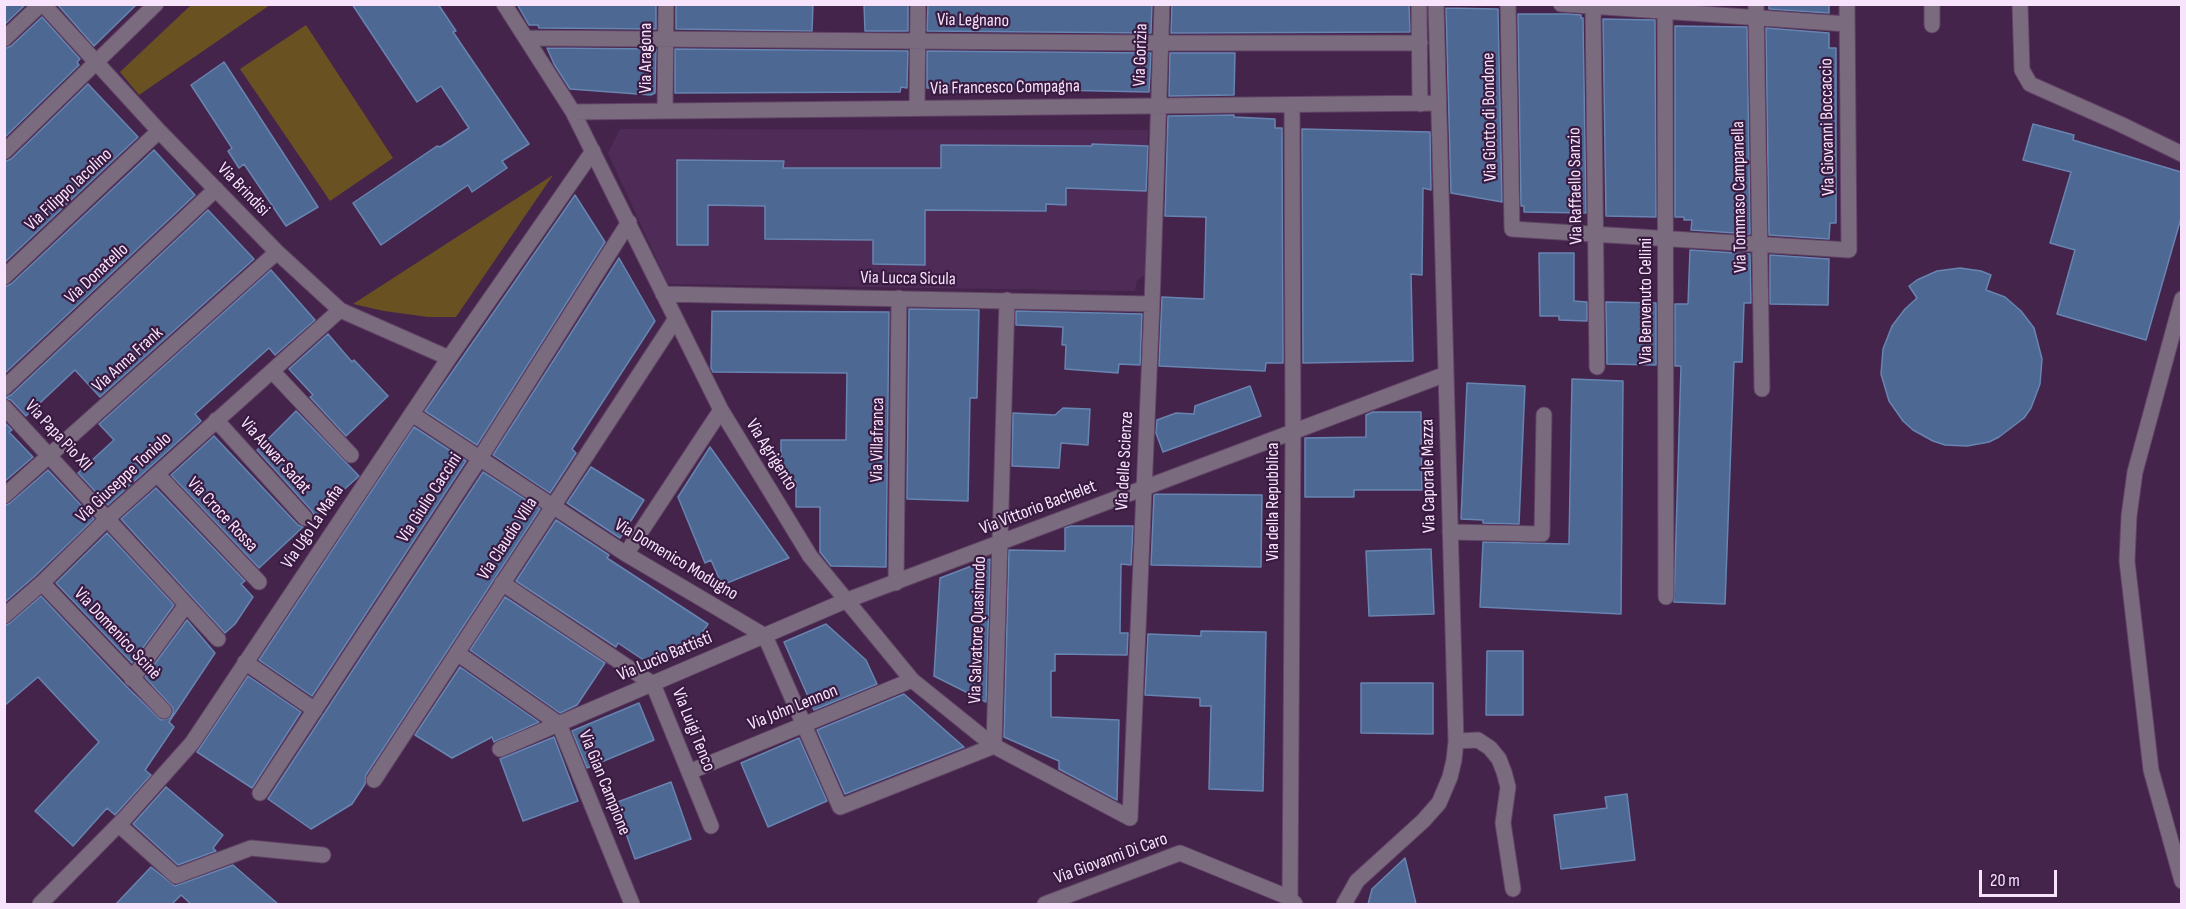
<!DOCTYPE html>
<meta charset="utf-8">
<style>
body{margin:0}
#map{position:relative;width:2186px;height:909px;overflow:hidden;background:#44244a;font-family:"Sofia Sans Condensed",sans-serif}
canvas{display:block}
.frame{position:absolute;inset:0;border:6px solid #f7e4fc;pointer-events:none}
.scale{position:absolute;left:1979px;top:870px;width:78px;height:27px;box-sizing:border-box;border:3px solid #f7e4fc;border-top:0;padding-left:8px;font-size:18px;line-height:21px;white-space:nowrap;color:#f7e4fc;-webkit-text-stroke:4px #391a40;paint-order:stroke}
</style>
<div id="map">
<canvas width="2186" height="909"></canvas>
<div class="frame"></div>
<div class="scale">20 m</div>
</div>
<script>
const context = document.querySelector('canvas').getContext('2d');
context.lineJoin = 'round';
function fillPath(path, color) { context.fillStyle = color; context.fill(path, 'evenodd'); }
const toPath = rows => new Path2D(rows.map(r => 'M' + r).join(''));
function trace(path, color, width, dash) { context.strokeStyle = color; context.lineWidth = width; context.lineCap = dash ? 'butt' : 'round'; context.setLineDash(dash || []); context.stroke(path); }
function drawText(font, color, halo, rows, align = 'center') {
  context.font = font + ' "Sofia Sans Condensed",sans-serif'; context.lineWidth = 4.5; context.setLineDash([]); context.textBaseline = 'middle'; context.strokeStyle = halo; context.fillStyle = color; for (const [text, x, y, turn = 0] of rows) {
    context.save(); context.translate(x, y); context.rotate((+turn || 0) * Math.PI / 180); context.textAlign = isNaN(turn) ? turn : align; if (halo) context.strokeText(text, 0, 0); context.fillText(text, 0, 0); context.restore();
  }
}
const built = toPath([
 [620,129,1148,130,1146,274,1137,280,1135,291,668,284,608,153]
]);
const green = toPath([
 [191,5,270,5,139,95,120,72],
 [306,25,393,158,330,201,240,69],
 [553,175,456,317,428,317,384,311,353,304]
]);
const building = toPath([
 [4,4,26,4,4,25,4,4],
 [57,4,137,4,94,46,57,4],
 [352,4,438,4,456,31,453,32,529,144,502,161,507,168,472,192,468,185,381,245,353,203,437,146,440,147,469,128,441,86,417,102,352,4],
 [517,4,656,4,656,29,539,28,538,25,529,25,517,4],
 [676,4,813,4,812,31,676,29,676,4],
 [864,4,908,4,908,31,865,31,864,4],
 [928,4,1152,4,1151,33,927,31,928,4],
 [1172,4,1409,4,1410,32,1171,33,1172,4],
 [1769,4,1829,4,1829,13,1769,9,1769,4],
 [1446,8,1498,9,1502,202,1451,193,1446,8],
 [1518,14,1568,14,1581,15,1581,18,1583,18,1586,213,1524,212,1524,206,1521,206,1518,14],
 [42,17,80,59,77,62,79,65,4,138,4,49,11,46,42,17],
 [1603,19,1655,20,1656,217,1606,216,1603,19],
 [1675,26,1747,27,1750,234,1691,230,1692,220,1684,220,1684,217,1675,217,1675,26],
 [1766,28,1829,33,1829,48,1836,48,1836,223,1830,223,1829,239,1769,235,1766,28],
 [547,48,656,49,655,93,651,95,570,89,554,64,547,48],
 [675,49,908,51,907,88,901,87,900,92,675,93,675,49],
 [927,51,1151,53,1149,92,1007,89,987,89,986,92,941,92,941,88,927,88,927,51],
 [1170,53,1235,53,1234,95,1169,96,1170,53],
 [224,62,318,207,286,226,244,164,239,168,228,151,232,148,191,85,224,62],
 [88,84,138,137,4,263,4,162,11,159,88,84],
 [1234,115,1234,117,1275,119,1275,128,1282,128,1283,363,1266,363,1265,371,1159,366,1162,297,1204,299,1206,217,1165,216,1168,116,1234,115],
 [2033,124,2074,135,2073,140,2181,172,2181,218,2146,340,2057,314,2075,250,2050,243,2071,172,2023,160,2033,124],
 [1302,129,1430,132,1431,190,1423,188,1422,275,1411,274,1413,361,1303,363,1302,129],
 [1092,144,1148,146,1146,191,1066,188,1066,205,1046,204,1046,211,925,210,925,265,873,264,873,240,765,239,765,206,708,205,708,245,677,245,677,160,784,161,783,168,941,168,941,145,1092,146,1092,144],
 [154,150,195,195,4,374,4,287,11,284,154,150],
 [575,195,605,242,477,445,425,411,575,195],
 [208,210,254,259,100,397,75,370,26,416,11,400,4,398,11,395,208,210],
 [1690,250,1750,254,1751,303,1744,303,1742,362,1734,362,1725,604,1674,602,1681,366,1675,366,1675,304,1688,304,1690,250],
 [1539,253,1574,253,1574,301,1587,302,1587,321,1559,320,1559,316,1540,316,1539,253],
 [1770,255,1829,259,1828,305,1770,304,1770,255],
 [619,258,655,321,572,449,576,453,550,493,493,455,619,258],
 [1960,268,1981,271,1991,275,1986,290,2005,297,2021,311,2034,328,2042,359,2040,384,2031,408,2024,418,1999,437,1989,442,1967,446,1945,445,1933,441,1913,430,1903,421,1889,401,1881,374,1883,349,1892,326,1905,309,1917,298,1909,286,1917,280,1937,271,1960,268],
 [271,270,315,320,275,355,269,348,195,414,201,421,108,505,78,473,114,440,99,424,271,270],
 [1606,302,1656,303,1656,365,1607,364,1606,302],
 [909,309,979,310,977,398,970,398,968,501,907,499,909,309],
 [712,311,889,312,886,567,831,566,820,552,820,507,796,507,796,481,781,481,781,440,846,440,847,373,713,372,711,368,712,311],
 [1016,311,1142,314,1140,365,1119,364,1118,373,1065,369,1066,345,1062,345,1063,327,1016,325,1016,311],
 [328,334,352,362,354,360,388,396,346,436,310,397,313,395,289,369,328,334],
 [1572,379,1623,381,1621,614,1480,607,1483,542,1569,544,1572,379],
 [1467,383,1525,386,1519,524,1483,523,1483,520,1461,519,1467,383],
 [1250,386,1261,416,1163,452,1156,433,1157,420,1176,413,1194,414,1195,406,1250,386],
 [1063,408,1090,409,1088,445,1061,443,1059,468,1012,466,1013,413,1055,415,1063,408],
 [296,411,359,476,315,516,312,511,257,450,296,411],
 [1373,412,1421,412,1422,490,1354,490,1354,497,1305,497,1305,438,1366,437,1366,415,1373,412],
 [4,422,12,430,9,432,33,457,4,482,4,422],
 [414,427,466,461,312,696,259,660,414,427],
 [214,436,298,525,303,527,259,568,171,475,214,436],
 [710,447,789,558,722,585,711,560,705,563,678,497,710,447],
 [591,467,644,500,620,538,567,503,591,467],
 [48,470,94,519,35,576,4,603,4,506,10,503,48,470],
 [483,472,540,509,366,775,365,784,352,804,311,829,268,799,483,472],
 [156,488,245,581,241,584,253,597,235,624,225,633,121,519,156,488],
 [1157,494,1262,495,1261,567,1151,565,1154,495,1157,494],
 [556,520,609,555,607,558,708,624,696,642,651,665,618,643,616,647,516,581,556,520],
 [1071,526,1133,526,1131,565,1121,564,1120,633,1128,633,1127,655,1055,654,1055,671,1051,671,1051,717,1119,720,1117,800,1059,769,1059,761,1004,737,1009,550,1065,551,1065,528,1071,526],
 [107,533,174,605,132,663,56,583,107,533],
 [1431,549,1434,614,1369,616,1366,551,1431,549],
 [990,559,986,702,934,676,940,578,990,559],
 [41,596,126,686,161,720,170,718,173,713,173,708,145,677,187,620,215,653,169,722,174,727,145,770,151,775,115,815,107,808,73,846,35,811,99,742,38,677,4,706,4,626,10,623,41,596],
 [505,597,605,663,577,705,560,713,470,650,505,597],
 [826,624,866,660,877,684,814,710,784,642,826,624],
 [1201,631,1266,632,1263,791,1209,789,1211,706,1200,706,1200,698,1145,695,1148,634,1201,636,1201,631],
 [1487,651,1523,651,1523,715,1486,715,1487,651],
 [460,667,539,722,494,742,492,737,452,758,415,735,460,667],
 [248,676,301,712,252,788,197,752,248,676],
 [1361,683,1433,683,1433,734,1361,733,1361,683],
 [904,694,964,747,845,794,817,730,904,694],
 [639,703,654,740,587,768,572,731,639,703],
 [554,737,578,801,523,821,500,759,554,737],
 [799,738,827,801,768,827,741,763,799,738],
 [671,782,691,839,635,859,615,803,671,782],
 [166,787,223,835,213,848,216,851,178,865,133,824,166,787],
 [1627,794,1635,860,1561,869,1554,815,1607,808,1605,797,1627,794],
 [1405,858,1416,904,1368,904,1372,889,1405,858],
 [233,865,278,904,191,904,181,895,172,904,116,904,151,867,175,886,233,865]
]);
const street = toPath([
 [43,4,159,131,235,209,277,252,340,310,449,358],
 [504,4,573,112,721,410,810,556,912,680,994,746,1130,818,1152,304,1162,4],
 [1419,4,1420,104],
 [1508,4,1512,229,1849,250,1847,4],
 [1561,4,1847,24],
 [1593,4,1597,367],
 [1665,4,1666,597],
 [1756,4,1762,389],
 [1932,4,1932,25],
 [2020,4,2022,70,2030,84,2120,124,2182,154],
 [526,38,1161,43,1420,43],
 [4,39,41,4],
 [917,108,918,4],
 [665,111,666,4],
 [573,112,1437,103],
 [4,152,156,4],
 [4,277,159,131],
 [663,294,1152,304],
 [2182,299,2135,472,2129,516,2127,561,2151,770,2182,881],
 [272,371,351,455],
 [4,388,216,189],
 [4,407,218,639],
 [412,414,626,554,765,636,840,807,994,746,1007,300],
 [216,420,305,518],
 [157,474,259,582],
 [4,496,277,252],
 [1450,532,1542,534,1544,415],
 [626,554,721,410],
 [42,583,164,711],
 [502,583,653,684,711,826],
 [896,583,899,298],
 [4,616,42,583,108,518,340,310],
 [457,653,559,724,632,904],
 [245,662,315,710],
 [132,679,186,605],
 [1456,741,1478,740,1490,748,1499,759,1504,772,1508,787,1503,823,1513,889],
 [500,749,845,601,1446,374],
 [689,772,912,680],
 [374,780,675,320],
 [260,793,480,458,629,222],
 [119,825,176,876,251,848,323,855],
 [1290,898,1293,433,1292,105],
 [40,904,126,817,192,743,449,358,593,151],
 [1045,904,1180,853,1290,898,1295,904],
 [1344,904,1357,881,1423,821,1439,803,1450,777,1454,760,1456,741,1436,4]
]);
const streetNames = [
 ["Via Legnano",973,21,1],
 ["Via Gorizia",1141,55,-88],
 ["Via Aragona",646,58,-90],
 ["Via Francesco Compagna",1005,88,-1],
 ["Via Giotto di Bondone",1490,117,-91],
 ["Via Giovanni Boccaccio",1828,127,-91],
 ["Via Raffaello Sanzio",1576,186,-91],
 ["Via Filippo Iacolino",69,190,-43],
 ["Via Brindisi",243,190,46],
 ["Via Tommaso Campanella",1740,197,-91],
 ["Via Donatello",97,274,-43],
 ["Via Lucca Sicula",908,279,1],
 ["Via Benvenuto Cellini",1646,301,-90],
 ["Via Anna Frank",128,360,-42],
 ["Via Papa Pio XII",58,436,47],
 ["Via Villafranca",878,440,-89],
 ["Via Agrigento",771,455,58],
 ["Via Auwar Sadat",275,456,48],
 ["Via delle Scienze",1125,461,-87],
 ["Via Caporale Mazza",1429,476,-91],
 ["Via Giuseppe Toniolo",124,478,-43],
 ["Via Giulio Caccini",430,498,-57],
 ["Via della Repubblica",1273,502,-90],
 ["Via Vittorio Bachelet",1038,508,-21],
 ["Via Croce Rossa",222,515,47],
 ["Via Ugo La Mafia",313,527,-56],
 ["Via Claudio Villa",508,539,-57],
 ["Via Domenico Modugno",676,560,31],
 ["Via Salvatore Quasimodo",978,630,-88],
 ["Via Domenico Scinè",117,634,47],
 ["Via Lucio Battisti",665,657,-23],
 ["Via John Lennon",793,708,-22],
 ["Via Luigi Tenco",693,730,68],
 ["Via Gian Campione",604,783,68],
 ["Via Giovanni Di Caro",1111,859,-20]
];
fillPath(built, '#4f2c57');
fillPath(green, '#6a5122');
fillPath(building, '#4d6893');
trace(building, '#6884b1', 1.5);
trace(street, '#614366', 17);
trace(street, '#7a6b7e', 15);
drawText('18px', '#f7e4fc', '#391a40', streetNames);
</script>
